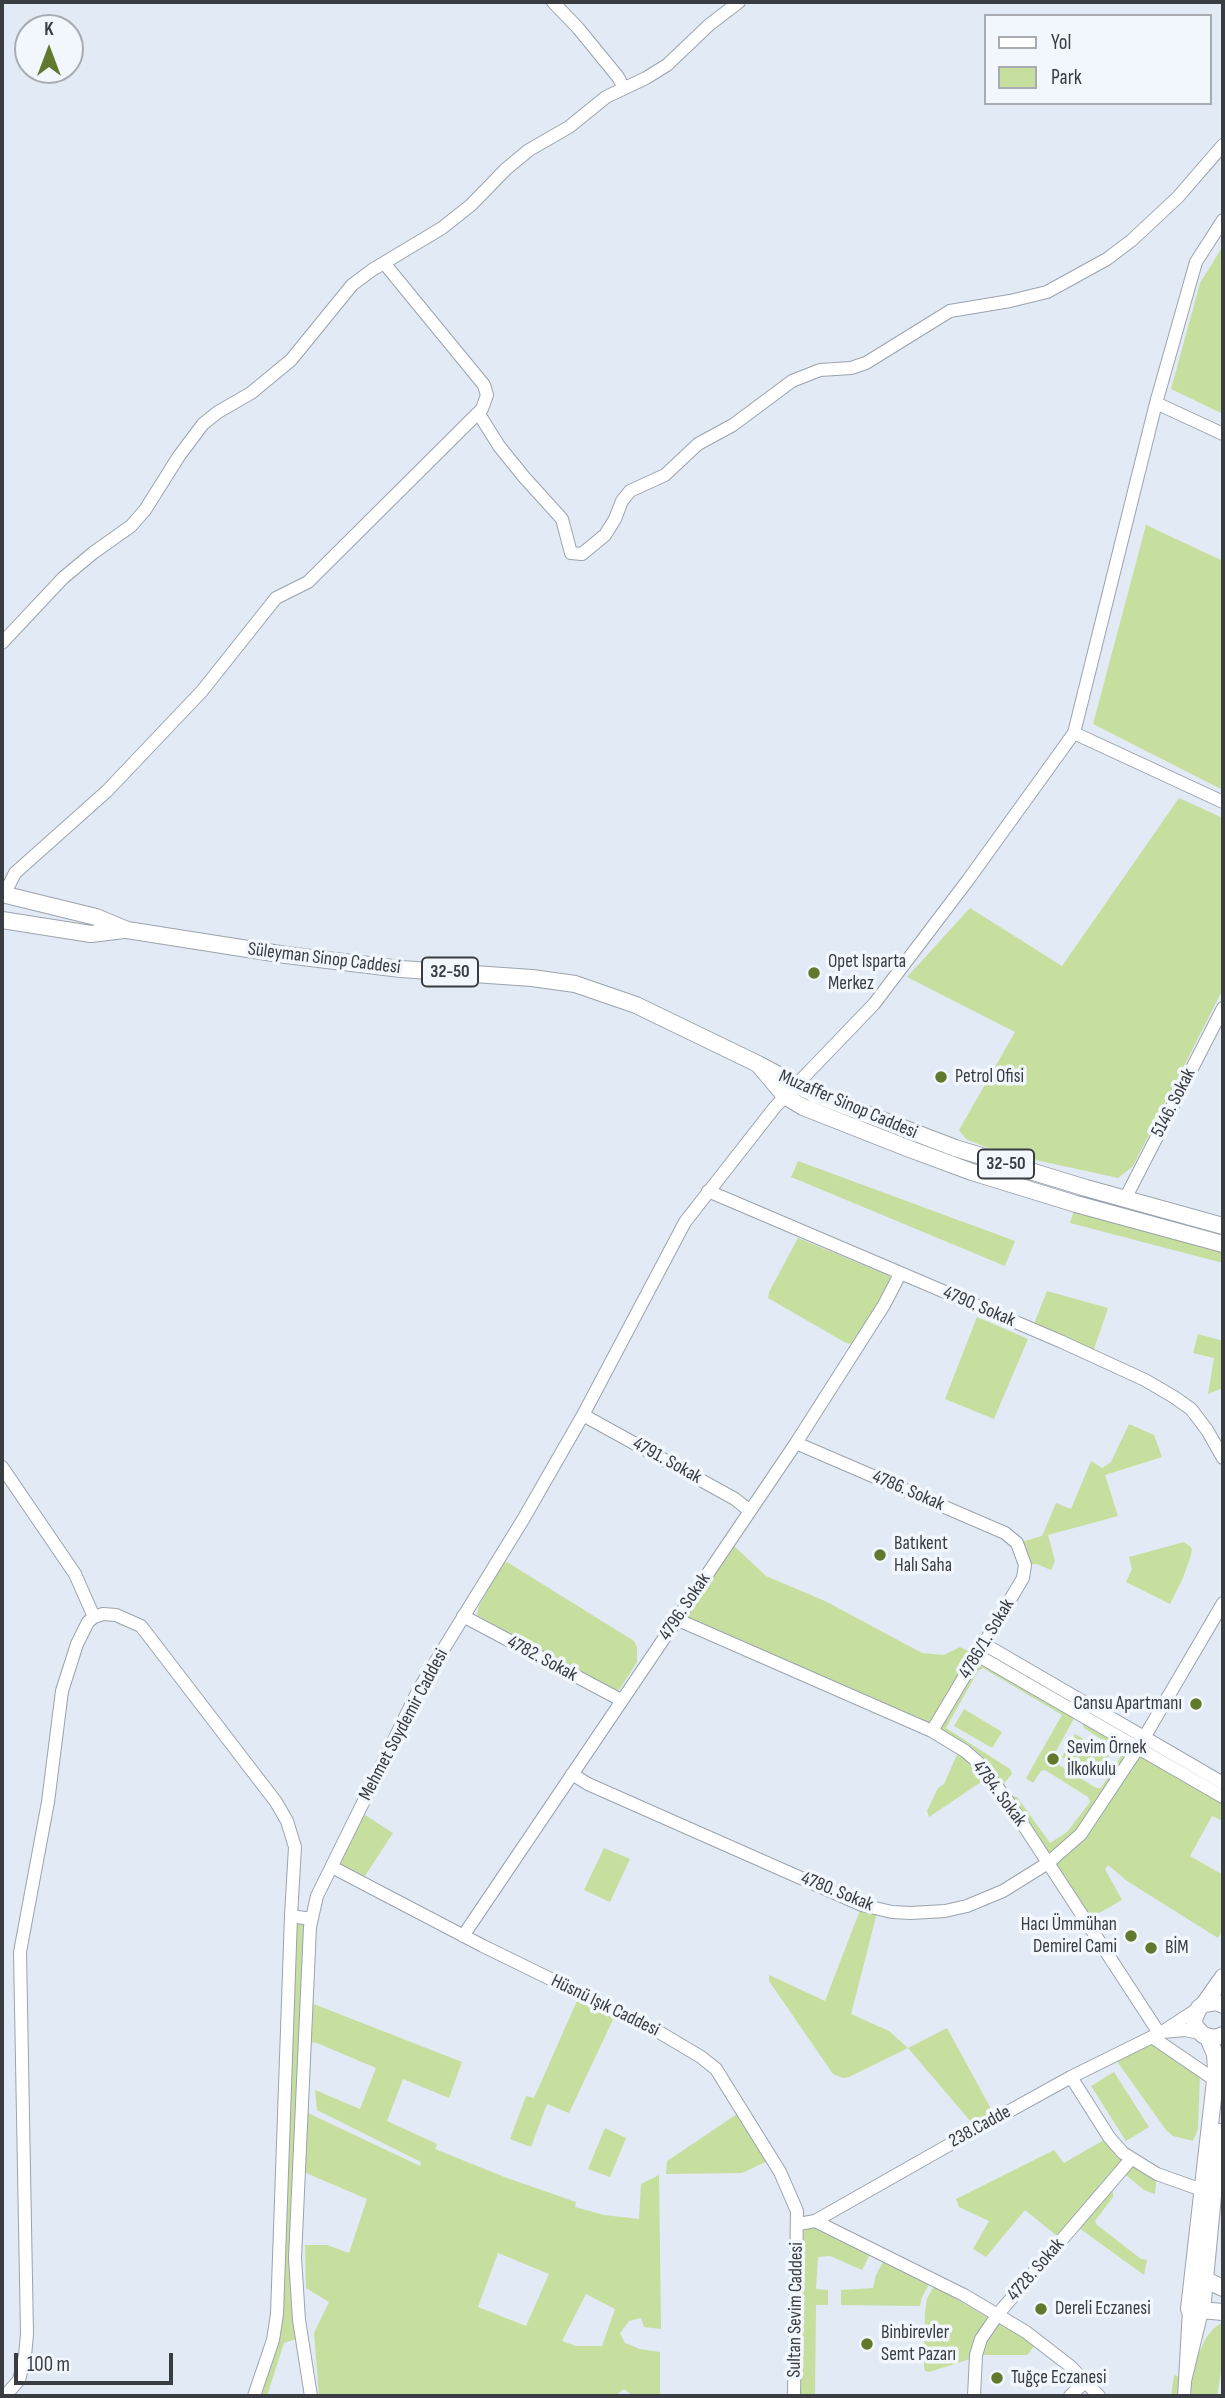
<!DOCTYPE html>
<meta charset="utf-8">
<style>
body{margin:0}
#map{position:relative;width:1225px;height:2398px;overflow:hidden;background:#e2eaf5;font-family:"Sofia Sans Condensed",sans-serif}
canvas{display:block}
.frame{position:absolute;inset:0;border:4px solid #393c40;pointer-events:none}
.legend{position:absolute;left:984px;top:14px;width:228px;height:91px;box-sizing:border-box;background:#f2f7fe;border:2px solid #a8acb2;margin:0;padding:9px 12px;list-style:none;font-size:21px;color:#393c40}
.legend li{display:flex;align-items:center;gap:14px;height:35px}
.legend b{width:35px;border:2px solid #a8acb2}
.north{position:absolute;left:14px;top:14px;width:70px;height:70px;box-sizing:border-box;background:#f2f7fe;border:2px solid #a8acb2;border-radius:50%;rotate:0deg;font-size:19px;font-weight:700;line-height:28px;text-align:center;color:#393c40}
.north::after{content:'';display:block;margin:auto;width:24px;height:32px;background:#60792d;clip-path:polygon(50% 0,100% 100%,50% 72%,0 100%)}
.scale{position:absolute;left:14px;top:2353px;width:159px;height:32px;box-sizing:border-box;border:4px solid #393c40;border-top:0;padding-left:9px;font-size:21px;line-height:24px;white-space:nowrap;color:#393c40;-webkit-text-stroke:5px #f2f7fe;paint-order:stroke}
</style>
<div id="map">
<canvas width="1225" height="2398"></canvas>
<div class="frame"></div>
<ul class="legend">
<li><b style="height:9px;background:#fff"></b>Yol</li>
<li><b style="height:19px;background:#c6df9e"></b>Park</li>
</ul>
<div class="north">K</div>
<div class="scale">100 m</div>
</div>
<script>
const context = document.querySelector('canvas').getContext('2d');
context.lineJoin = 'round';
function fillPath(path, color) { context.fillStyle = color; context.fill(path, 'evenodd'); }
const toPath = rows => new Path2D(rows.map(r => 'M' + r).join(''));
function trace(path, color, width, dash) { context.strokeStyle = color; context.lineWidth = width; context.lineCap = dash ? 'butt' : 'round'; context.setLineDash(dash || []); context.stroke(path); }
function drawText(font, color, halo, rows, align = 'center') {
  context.font = font + ' "Sofia Sans Condensed",sans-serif'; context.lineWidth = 7; context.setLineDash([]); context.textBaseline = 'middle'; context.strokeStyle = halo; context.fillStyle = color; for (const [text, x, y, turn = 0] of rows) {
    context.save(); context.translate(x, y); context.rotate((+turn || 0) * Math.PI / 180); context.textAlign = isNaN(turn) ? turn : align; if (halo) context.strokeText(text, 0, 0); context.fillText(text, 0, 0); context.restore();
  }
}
const green = toPath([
 [1223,246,1223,414,1171,389,1200,283],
 [1146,525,1223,561,1223,790,1093,724],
 [1179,798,1223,818,1223,989,1133,1166,1118,1178,995,1151,966,1139,959,1130,1015,1032,907,977,970,908,1062,966],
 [798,1161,1015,1241,1005,1266,791,1177],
 [1076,1204,1223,1244,1223,1263,1070,1223],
 [798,1238,890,1276,891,1279,885,1291,852,1344,846,1343,768,1298,769,1292],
 [1047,1291,1108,1308,1092,1355,1032,1329],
 [977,1317,1028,1339,994,1419,945,1399],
 [1198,1334,1223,1341,1223,1388,1208,1394,1214,1358,1193,1353],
 [1129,1424,1154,1435,1162,1457,1105,1475,1118,1516,1048,1535,1055,1561,1051,1570,1037,1564,1025,1565,1017,1543,1042,1536,1056,1503,1071,1509,1091,1461,1102,1468,1111,1462],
 [1184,1542,1192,1548,1191,1555,1183,1578,1170,1604,1126,1582,1132,1569,1129,1557],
 [733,1545,766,1576,825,1601,922,1653,944,1655,960,1647,973,1653,931,1722,929,1723,687,1617,686,1615],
 [507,1562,634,1641,637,1647,637,1662,619,1690,608,1688,477,1615,479,1606,503,1563],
 [977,1655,1077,1713,1051,1760,1096,1788,1101,1788,1123,1753,1084,1728,1082,1723,1223,1797,1223,1821,1212,1816,1190,1856,1223,1875,1223,1929,1218,1938,1127,1881,1108,1865,1105,1869,1122,1900,1085,1921,1007,1800,1013,1796,1017,1797,1050,1843,1067,1832,1090,1802,1088,1797,1045,1770,1041,1771,1033,1783,1026,1778,1062,1715,983,1668,978,1671,946,1728,1010,1769,1012,1774,999,1789,990,1776,929,1817,927,1811,938,1788,944,1784,960,1748,932,1731],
 [964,1709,1002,1732,992,1748,954,1726],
 [1075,1734,1110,1754,1096,1777,1062,1757],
 [359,1811,393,1833,361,1882,332,1867],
 [604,1848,630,1859,610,1902,584,1890],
 [862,1905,878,1909,851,2014,889,2031,908,2048,947,2028,996,2118,977,2129,908,2048,849,2077,843,2078,833,2074,769,1981,769,1975,825,2001],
 [291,1916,311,1919,306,2001,462,2062,449,2098,403,2079,387,2121,437,2144,435,2149,507,2178,576,2202,575,2207,604,2215,639,2219,641,2184,659,2175,661,2329,644,2327,641,2318,629,2321,620,2333,625,2343,640,2349,660,2352,660,2396,633,2396,624,2389,615,2396,319,2396,314,2333,329,2302,306,2288,305,2245,327,2245,349,2253,367,2199,299,2170,302,2337,284,2343,267,2396,254,2396,271,2348],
 [305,2041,317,2043,376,2068,360,2109,315,2090,317,2110,421,2162,420,2166,310,2114,301,2112],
 [498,2253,549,2274,526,2326,478,2307],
 [586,2294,615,2309,602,2346,576,2346,562,2341],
 [580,1994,617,2011,569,2113,547,2104,531,2147,510,2139,526,2096,534,2098],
 [1156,2042,1200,2075,1198,2129,1193,2141,1173,2136,1166,2130,1116,2060,1143,2046],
 [1114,2072,1149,2127,1126,2141,1091,2086],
 [743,2110,772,2159,742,2173,666,2174,667,2161],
 [605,2128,626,2138,610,2177,588,2169],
 [1109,2137,1157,2174,1155,2194,1144,2190,1121,2171,1108,2186,1113,2191,1113,2197,1095,2221,1097,2225,1141,2259,1147,2260,1144,2275,1075,2225,1062,2240,1025,2210,986,2257,973,2249,989,2221,959,2207,956,2199,1054,2150,1064,2163],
 [807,2223,872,2250,862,2270,830,2256,818,2257,816,2289,828,2290,828,2305,816,2305,815,2396,794,2396,799,2224],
 [886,2256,932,2279,922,2297,920,2306,841,2305,841,2290,873,2288,876,2275],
 [936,2287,987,2317,974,2341,970,2359,929,2372,925,2371,924,2367,925,2311,927,2299,932,2289],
 [998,2314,1039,2340,1027,2355,976,2355],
 [1223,2322,1223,2361,1217,2396,1171,2396,1174,2375,1186,2380,1206,2338,1214,2328]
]);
const minor = toPath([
 [553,2,578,28,618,77,624,88],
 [1156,403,1223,434],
 [479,414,499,446,524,477,562,519,571,553,582,554,605,535,615,519,622,501,630,491,665,475,698,444,733,425,792,381,820,370,851,368,866,363,950,311,1010,301,1047,292,1107,259,1132,240,1178,197,1223,145],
 [2,643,63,578,93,553,131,526,145,510,179,456,203,424,218,412,251,393,291,360,352,285,372,270,442,228,471,205,506,169,529,150,569,127,606,97,646,78,667,65,709,25,739,2],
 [1074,733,1223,802],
 [4,895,15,873,107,791,202,691,276,598,308,582,482,409,487,395,484,385,384,263],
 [708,1191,1060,1341,1145,1380,1174,1397,1191,1409,1207,1430,1223,1458],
 [1125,1199,1223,1008],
 [583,1415,735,1499,750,1511],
 [796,1443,1005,1533,1017,1543,1025,1565,1023,1578,932,1731],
 [2,1467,75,1574,94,1617],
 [463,1616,621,1700],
 [676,1619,932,1731,965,1751,980,1764,1007,1800,1159,2033],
 [984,1644,1223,1783],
 [977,1655,1223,1797],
 [572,1774,588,1784,862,1905,892,1912,911,1913,945,1911,967,1906,1003,1891,1048,1863,1081,1834,1138,1748,1223,1603],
 [332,1867,483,1946,659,2032,701,2057,716,2069,780,2172,797,2211,794,2396],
 [463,1936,796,1443,884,1305,900,1274],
 [1199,2008,1162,2032,1185,2030,1200,2033],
 [1152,2037,1215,2080],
 [1071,2077,1109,2137,1123,2153,1157,2174,1202,2190],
 [815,2221,964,2295,1026,2332,1070,2366,1099,2396],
 [799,2224,815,2221,977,2129,1071,2077,1162,2032],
 [1189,2309,1185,2381,1202,2311],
 [5,2396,19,2380,25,2356,27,2334,20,1952,48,1802,62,1691,77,1644,88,1622,94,1617,103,1614,116,1615,141,1626,276,1802,287,1821,295,1847,291,1916,311,1919],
 [254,2396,273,2340,277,2314,291,1916],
 [311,2396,299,2320,295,2258,310,1927,317,1896,419,1689,524,1518,583,1415,685,1222,775,1107,874,1004,968,880,1074,733,1156,403,1196,262,1223,220],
 [974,2396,976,2355,981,2339,998,2314,1131,2159],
 [1070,2396,1085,2382],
 [1184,2396,1185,2381]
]);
const major = toPath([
 [2,894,96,917,127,930,286,955,401,969,532,978,575,984,636,1005,758,1064],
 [2,920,91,934,124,930],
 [1223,1226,1086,1188,955,1148,814,1094,758,1064,785,1096,803,1107,907,1148,972,1172,1076,1204,1223,1244],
 [1204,2004,1223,1977],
 [1223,2005,1216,2002,1204,2004,1199,2008,1194,2019,1195,2026,1203,2035,1214,2038,1223,2035],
 [1208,2038,1215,2054,1216,2072,1189,2309,1223,2312],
 [1197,2276,1223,2288],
 [1202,2311,1219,2132]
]);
const markers = [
 [814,973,7,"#60792d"],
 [941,1077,7,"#60792d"],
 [880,1555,7,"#60792d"],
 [1196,1704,7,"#60792d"],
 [1053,1759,7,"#60792d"],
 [1131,1936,7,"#60792d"],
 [1151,1948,7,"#60792d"],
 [1041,2309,7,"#60792d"],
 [867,2344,7,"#60792d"],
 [997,2378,7,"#60792d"]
];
const shields = [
 [450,972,56],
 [1006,1164,56]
];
const shieldNames = [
 ["32-50",450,972],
 ["32-50",1006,1164]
];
const streetNames = [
 ["Süleyman Sinop Caddesi",324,959,7],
 ["5146. Sokak",1174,1103,-63],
 ["Muzaffer Sinop Caddesi",848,1105,23],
 ["4790. Sokak",979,1307,23],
 ["4791. Sokak",667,1461,29],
 ["4786. Sokak",908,1491,23],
 ["4796. Sokak",685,1607,-56],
 ["4786/1. Sokak",987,1639,-59],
 ["4782. Sokak",542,1659,28],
 ["Mehmet Soydemir Caddesi",404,1725,-62],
 ["4784. Sokak",999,1794,53],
 ["4780. Sokak",837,1892,22],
 ["Hüsnü Işık Caddesi",605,2006,26],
 ["238.Cadde",980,2127,-29],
 ["4728. Sokak",1036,2270,-49],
 ["Sultan Sevim Caddesi",796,2310,-89]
];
const poiNames = [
 ["Opet Isparta",828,962],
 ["Merkez",828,984],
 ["Petrol Ofisi",955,1077],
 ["Batıkent",894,1544],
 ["Halı Saha",894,1566],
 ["Cansu Apartmanı",1182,1704,"right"],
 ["Sevim Örnek",1067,1748],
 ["İlkokulu",1067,1770],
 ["Hacı Ümmühan",1117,1925,"right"],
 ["Demirel Cami",1117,1947,"right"],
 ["BİM",1165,1948],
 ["Dereli Eczanesi",1055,2309],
 ["Binbirevler",881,2333],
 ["Semt Pazarı",881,2355],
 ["Tuğçe Eczanesi",1011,2378]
];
fillPath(green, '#c6df9e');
trace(minor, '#9ba3ad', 14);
trace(major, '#9ba3ad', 18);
trace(minor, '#fff', 12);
trace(major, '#fff', 16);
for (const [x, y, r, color] of markers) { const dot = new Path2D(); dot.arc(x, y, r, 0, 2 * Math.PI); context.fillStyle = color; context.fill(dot); trace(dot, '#f2f7fe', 2.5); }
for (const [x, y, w] of shields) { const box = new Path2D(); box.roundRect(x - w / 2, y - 14.5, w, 29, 5); context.fillStyle = '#f2f7fe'; context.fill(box); trace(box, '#393c40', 2); }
drawText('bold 18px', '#393c40', null, shieldNames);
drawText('19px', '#393c40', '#f2f7fe', streetNames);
drawText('19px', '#393c40', '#f2f7fe', poiNames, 'left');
</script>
